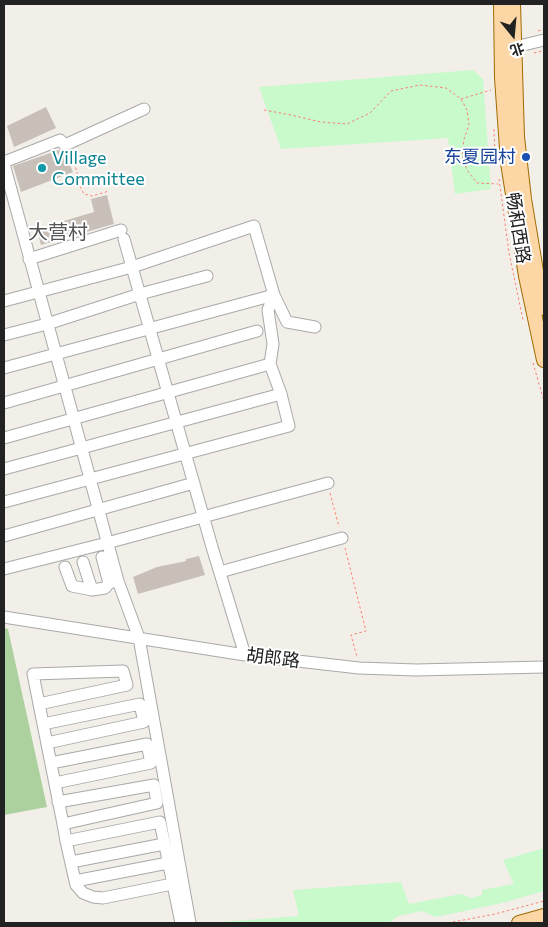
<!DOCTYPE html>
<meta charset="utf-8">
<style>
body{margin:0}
#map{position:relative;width:548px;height:927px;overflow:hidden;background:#f2efe9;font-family:Commissioner,"Noto Sans SC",sans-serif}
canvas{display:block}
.frame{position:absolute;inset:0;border:5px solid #222;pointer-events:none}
.north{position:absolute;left:488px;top:10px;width:50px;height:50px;-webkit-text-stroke:4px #fff;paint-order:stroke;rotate:163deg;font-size:14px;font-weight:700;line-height:20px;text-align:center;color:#222}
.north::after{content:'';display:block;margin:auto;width:18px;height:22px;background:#222;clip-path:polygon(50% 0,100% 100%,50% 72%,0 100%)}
</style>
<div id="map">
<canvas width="548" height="927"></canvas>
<div class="frame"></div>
<div class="north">北</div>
</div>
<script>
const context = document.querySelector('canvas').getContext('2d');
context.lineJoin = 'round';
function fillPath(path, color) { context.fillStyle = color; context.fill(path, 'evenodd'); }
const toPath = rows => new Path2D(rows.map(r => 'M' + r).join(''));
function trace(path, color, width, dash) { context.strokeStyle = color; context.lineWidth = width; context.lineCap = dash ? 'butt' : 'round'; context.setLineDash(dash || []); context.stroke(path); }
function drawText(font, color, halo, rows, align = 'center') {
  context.font = font + ' Commissioner,"Noto Sans SC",sans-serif'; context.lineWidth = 4; context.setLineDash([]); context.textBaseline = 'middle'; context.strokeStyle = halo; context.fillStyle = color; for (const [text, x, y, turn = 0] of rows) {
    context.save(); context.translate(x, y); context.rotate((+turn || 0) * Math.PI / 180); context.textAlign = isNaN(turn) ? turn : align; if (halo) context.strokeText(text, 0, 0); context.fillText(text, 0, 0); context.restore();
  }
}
const forest = toPath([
 [4,628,8,629,47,807,4,815]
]);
const park = toPath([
 [473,70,483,79,491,189,455,194,448,138,281,149,259,87],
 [544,848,544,891,502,903,436,917,422,911,398,916,389,923,208,923,299,916,293,890,401,882,409,904,461,894,471,898,482,895,482,890,514,884,503,860]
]);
const building = toPath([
 [46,107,56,128,14,147,7,126],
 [59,150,64,152,73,172,21,192,13,166],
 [107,195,114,224,41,245,37,229,94,212,91,199],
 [199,556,205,575,138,594,133,577,157,567,186,561,186,559]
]);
const path = toPath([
 [538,31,544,29],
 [534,53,542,51],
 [461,99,491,90],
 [264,110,291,115,321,122,347,124,370,113,391,91,420,85,446,88,461,99,467,110,469,125,464,139,462,155,467,170,477,183,498,184],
 [494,129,495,153],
 [69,154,77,171,77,181,84,194,92,196,109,191],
 [499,179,509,253,523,320],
 [533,363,544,401],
 [330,493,339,527],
 [345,548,366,631,351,635,357,657],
 [448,923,495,914,544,901]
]);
const minor = toPath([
 [507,49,544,40],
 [4,162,60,140,65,145,144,109],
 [4,164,118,581,139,638,190,923],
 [124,239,212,547,245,655],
 [29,259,121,230],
 [4,301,132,267,254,226,274,295,287,322,315,327],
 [4,335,47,324,140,294,207,276],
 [4,368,274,295],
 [4,403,257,331],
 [4,438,270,364],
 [4,469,281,394],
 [4,502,289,426,281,394,270,364,273,344,268,310,274,295],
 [4,536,194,483],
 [102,557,109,583,116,581],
 [83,562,92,590,105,588,109,583],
 [65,567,72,586,92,590],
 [4,569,107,543,328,483],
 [220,572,342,538],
 [4,617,245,655,359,668,416,670,544,667],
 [39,704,127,685,123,671,33,674,63,824,66,841],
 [43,724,140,704,144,722,47,743],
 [51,763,147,744,151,763,55,783],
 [58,802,154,785,157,803,63,824],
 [71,862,164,844],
 [75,881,168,863],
 [172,884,103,898,93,897,83,893,76,885,66,841,160,822,181,923]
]);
const major = toPath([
 [501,4,502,78,508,163,526,276,544,360],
 [513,4,517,137,524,199,537,277,544,308],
 [519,923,544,916]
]);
const markers = [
 [526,157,5,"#1a4fb4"],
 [42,168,5,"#0f9aa8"]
];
const transitNames = [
 ["东夏园村",516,157]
];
const cultureNames = [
 ["Village",52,158],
 ["Committee",52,179]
];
const streetNames = [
 ["畅和西路",518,228,81],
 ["胡郎路",273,658,7]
];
const quarterNames = [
 ["大营村",58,232]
];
fillPath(forest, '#add19e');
fillPath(park, '#c8facc');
fillPath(building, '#c7bfb8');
trace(minor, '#a9a9a9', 13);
trace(major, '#a06b00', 16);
trace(path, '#fa8072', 1, [2.5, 2.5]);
trace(minor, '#fff', 11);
trace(major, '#fcd6a4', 14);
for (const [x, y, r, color] of markers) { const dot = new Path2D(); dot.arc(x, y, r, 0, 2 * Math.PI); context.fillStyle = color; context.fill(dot); trace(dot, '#fff', 2); }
drawText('18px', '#164399', '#fff', transitNames, 'right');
drawText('18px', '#0d838f', '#fff', cultureNames, 'left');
drawText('18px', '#222', '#fff', streetNames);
drawText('20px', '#555', '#fff', quarterNames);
</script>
